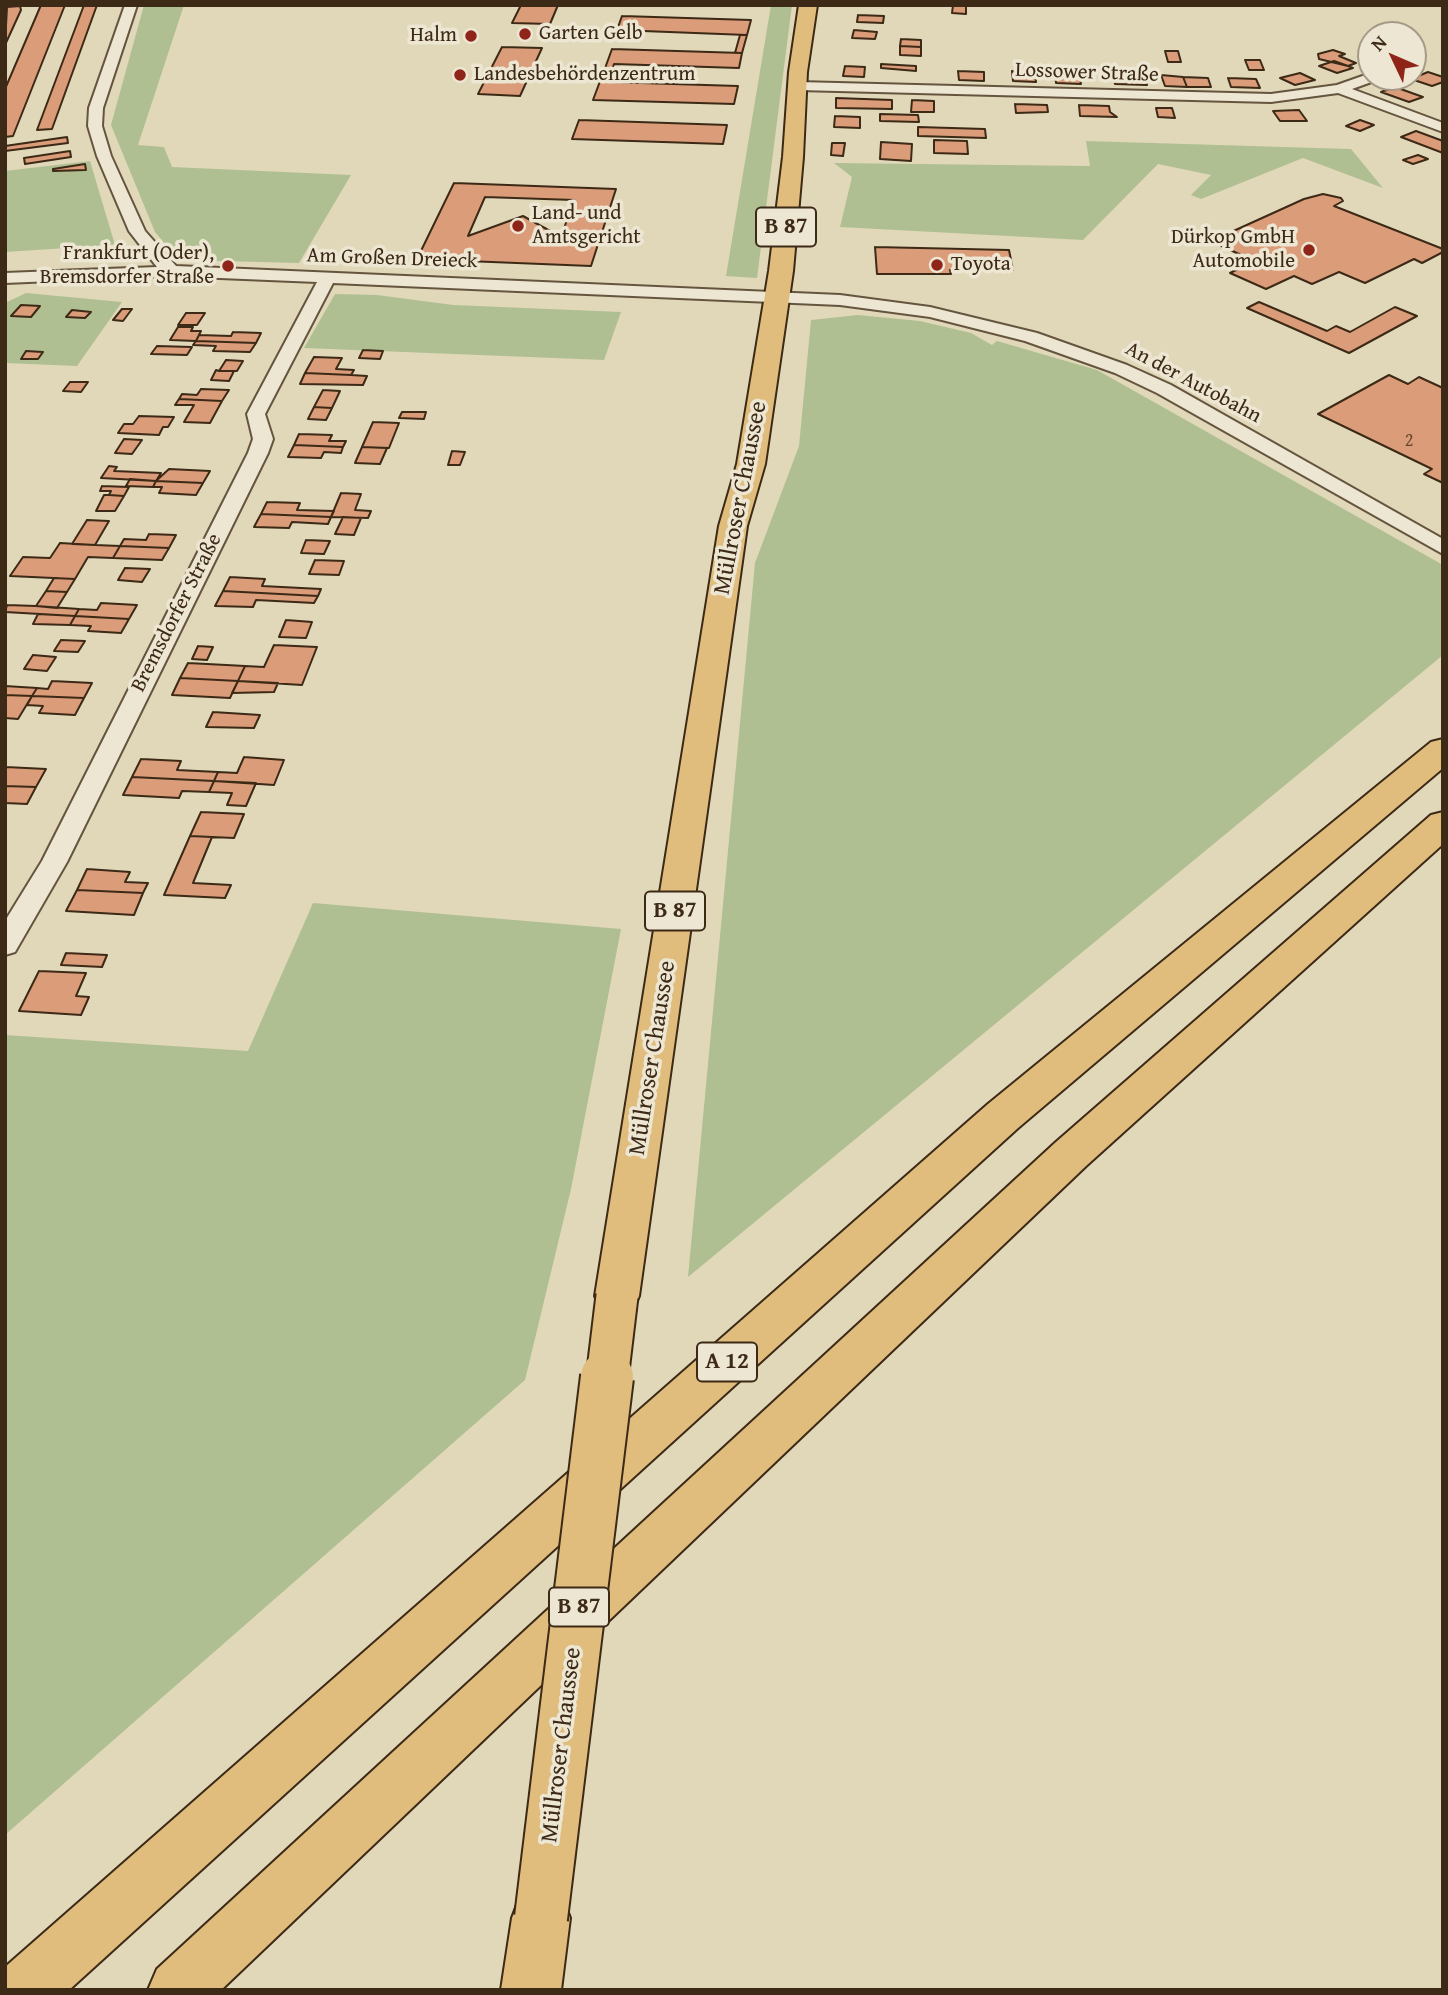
<!DOCTYPE html>
<meta charset="utf-8">
<style>
body{margin:0}
#map{position:relative;width:1448px;height:1995px;overflow:hidden;background:#e1d8ba;font-family:"Gentium Book Plus",serif}
canvas{display:block}
.frame{position:absolute;inset:0;border:7px solid #3c2916;pointer-events:none}
.north{position:absolute;left:1357px;top:21px;width:70px;height:70px;box-sizing:border-box;background:#ece6d2;border:2px solid #a69a87;border-radius:50%;rotate:314deg;font-size:19px;font-weight:700;line-height:28px;text-align:center;color:#3c2916}
.north::after{content:'';display:block;margin:auto;width:24px;height:32px;background:#8f2418;clip-path:polygon(50% 0,100% 100%,50% 72%,0 100%)}
</style>
<div id="map">
<canvas width="1448" height="1995"></canvas>
<div class="frame"></div>
<div class="north">N</div>
</div>
<script>
const context = document.querySelector('canvas').getContext('2d');
context.lineJoin = 'round';
function fillPath(path, color) { context.fillStyle = color; context.fill(path, 'evenodd'); }
const toPath = rows => new Path2D(rows.map(r => 'M' + r).join(''));
function trace(path, color, width, dash) { context.strokeStyle = color; context.lineWidth = width; context.lineCap = dash ? 'butt' : 'round'; context.setLineDash(dash || []); context.stroke(path); }
function drawText(font, color, halo, rows, align = 'center') {
  context.font = font + ' "Gentium Book Plus",serif'; context.lineWidth = 7; context.setLineDash([]); context.textBaseline = 'middle'; context.strokeStyle = halo; context.fillStyle = color; for (const [text, x, y, turn = 0] of rows) {
    context.save(); context.translate(x, y); context.rotate((+turn || 0) * Math.PI / 180); context.textAlign = isNaN(turn) ? turn : align; if (halo) context.strokeText(text, 0, 0); context.fillText(text, 0, 0); context.restore();
  }
}
const green = toPath([
 [144,5,184,5,138,145,164,147,172,167,351,175,299,263,182,260,176,257,155,232,111,125],
 [771,5,792,5,757,278,726,276],
 [1086,141,1351,149,1383,188,1303,158,1201,199,1191,195,1211,175,1158,164,1083,240,840,227,852,177,834,163,1090,166],
 [90,161,115,245,5,252,5,171],
 [26,293,122,302,77,366,5,363,5,303],
 [335,294,377,295,453,305,621,312,604,360,304,348],
 [858,315,920,321,971,333,992,345,997,341,1097,370,1443,565,1443,655,688,1277,755,563,799,446,811,320],
 [313,903,621,929,571,1189,525,1380,5,1835,5,1035,248,1051]
]);
const building = toPath([
 [41,5,65,5,13,136,5,137,5,89,41,5],
 [84,5,97,5,52,129,37,130,84,5],
 [521,5,558,5,550,24,512,23,521,5],
 [953,5,966,6,966,14,952,13,953,5],
 [20,6,21,10,5,45,7,7,20,6],
 [858,15,884,16,883,23,857,22,858,15],
 [622,16,751,20,747,35,617,30,622,16],
 [854,30,877,32,875,39,852,38,854,30],
 [740,35,747,35,742,53,735,53,740,35],
 [901,39,921,40,921,47,900,46,901,39],
 [900,46,921,47,921,56,900,55,900,46],
 [502,47,542,48,520,96,478,94,502,47],
 [612,49,742,53,739,68,614,64,611,72,622,72,620,77,610,76,608,82,738,86,734,104,593,100,602,76,600,76,601,70,604,71,612,49],
 [1333,50,1345,54,1339,56,1356,63,1348,66,1319,59,1318,54,1333,50],
 [1165,51,1178,51,1181,62,1168,62,1165,51],
 [1245,60,1260,60,1264,70,1249,70,1245,60],
 [1334,61,1348,66,1353,68,1337,73,1319,66,1334,61],
 [881,64,916,66,916,71,881,68,881,64],
 [845,66,865,67,864,77,843,76,845,66],
 [958,71,984,72,984,81,959,80,958,71],
 [1012,71,1035,72,1036,82,1013,81,1012,71],
 [1428,72,1443,77,1443,82,1432,86,1411,79,1428,72],
 [1055,73,1079,74,1081,84,1056,83,1055,73],
 [1300,73,1315,80,1295,85,1280,78,1300,73],
 [1112,74,1144,75,1147,85,1115,84,1112,74],
 [1161,75,1183,77,1187,87,1165,86,1161,75],
 [1183,77,1208,78,1211,87,1187,87,1183,77],
 [1228,78,1256,79,1260,88,1231,87,1228,78],
 [1395,87,1423,97,1409,102,1381,92,1395,87],
 [836,98,892,100,892,109,836,108,836,98],
 [912,100,934,101,934,112,911,112,912,100],
 [1015,104,1047,105,1048,112,1016,113,1015,104],
 [1079,105,1109,106,1110,112,1117,117,1080,116,1079,105],
 [1156,108,1172,108,1175,118,1158,117,1156,108],
 [1299,110,1307,121,1280,121,1273,111,1299,110],
 [880,114,918,115,919,122,880,121,880,114],
 [835,116,860,117,860,128,834,127,835,116],
 [579,120,727,125,723,144,572,139,579,120],
 [1360,120,1374,125,1360,131,1346,126,1360,120],
 [918,127,985,129,986,138,918,136,918,127],
 [1416,131,1443,141,1443,153,1401,137,1416,131],
 [67,137,68,143,5,151,5,146,67,137],
 [934,140,967,141,968,154,934,153,934,140],
 [881,142,912,144,911,161,880,159,881,142],
 [832,143,845,143,843,156,831,155,832,143],
 [70,151,71,157,25,164,24,158,70,151],
 [1418,155,1428,159,1413,164,1403,160,1418,155],
 [85,164,86,170,53,171,53,169,85,164],
 [454,183,616,189,591,266,417,259,454,183],
 [485,197,574,200,561,237,523,216,468,236,485,197],
 [1323,194,1341,198,1343,201,1334,206,1443,249,1443,252,1422,263,1414,259,1365,283,1339,272,1312,284,1294,276,1266,289,1230,273,1255,261,1221,246,1218,238,1304,199,1323,194],
 [875,247,1009,250,1013,270,950,270,951,274,877,274,875,247],
 [1259,302,1327,331,1336,326,1350,332,1395,307,1417,316,1349,353,1247,308,1259,302],
 [21,305,40,306,31,317,11,316,21,305],
 [122,309,132,309,123,321,113,320,122,309],
 [72,310,91,312,85,318,66,317,72,310],
 [186,313,205,313,197,325,178,325,186,313],
 [178,327,193,327,191,331,201,331,196,341,170,340,178,327],
 [233,332,261,333,256,343,196,341,199,335,231,336,233,332],
 [196,341,256,343,250,352,213,351,216,346,193,345,196,341],
 [157,346,192,347,187,355,151,354,157,346],
 [363,350,383,351,380,359,359,358,363,350],
 [26,351,43,352,38,359,21,359,26,351],
 [314,357,342,358,336,369,354,370,351,375,305,373,314,357],
 [226,360,243,361,237,371,219,371,226,360],
 [216,370,219,371,234,371,229,381,211,380,216,370],
 [305,373,351,375,367,376,363,385,300,384,305,373],
 [1389,375,1408,384,1419,377,1443,388,1443,483,1424,474,1432,469,1318,414,1389,375],
 [70,382,88,382,81,392,63,391,70,382],
 [201,389,229,390,222,401,179,399,182,394,197,395,201,389],
 [323,390,340,391,332,408,314,407,323,390],
 [179,399,222,401,210,423,184,422,194,405,175,405,179,399],
 [314,407,332,408,326,420,308,419,314,407],
 [402,412,426,412,424,419,399,418,402,412],
 [139,416,174,417,168,427,163,427,159,435,118,433,124,424,133,424,139,416],
 [373,422,399,423,389,448,362,447,373,422],
 [299,434,332,435,329,441,346,441,343,447,294,445,299,434],
 [124,439,142,440,132,454,115,453,124,439],
 [294,445,343,447,341,453,324,452,321,458,288,457,294,445],
 [362,447,387,448,380,464,355,463,362,447],
 [452,451,465,452,460,465,448,465,452,451],
 [109,466,117,467,114,471,161,473,156,481,101,478,109,466],
 [169,469,210,471,203,483,156,481,169,469],
 [130,479,156,481,153,487,126,486,130,479],
 [156,481,203,483,196,495,159,493,162,487,153,487,156,481],
 [102,486,129,487,124,496,109,495,111,491,100,491,102,486],
 [341,493,361,494,355,510,371,511,368,518,331,517,341,493],
 [104,495,109,495,124,496,115,511,96,511,104,495],
 [267,502,300,503,297,510,334,511,331,517,261,514,267,502],
 [261,514,331,517,328,524,292,522,289,528,254,527,261,514],
 [343,517,361,518,354,535,335,534,343,517],
 [87,520,109,521,95,545,72,544,87,520],
 [149,534,176,535,169,548,120,546,124,539,146,540,149,534],
 [306,540,330,541,324,554,301,553,306,540],
 [60,543,95,545,120,546,113,558,88,557,75,579,10,576,23,557,50,558,60,543],
 [120,546,169,548,162,560,113,558,120,546],
 [315,560,344,561,339,575,309,574,315,560],
 [125,568,150,569,142,582,118,580,125,568],
 [230,577,265,579,262,586,321,589,318,596,223,591,230,577],
 [54,578,75,579,67,592,46,591,54,578],
 [46,591,67,592,57,608,36,606,46,591],
 [223,591,318,596,314,603,256,600,253,607,215,606,223,591],
 [101,603,137,605,129,619,75,616,79,609,97,610,101,603],
 [7,605,36,606,79,609,75,616,5,612,7,605],
 [38,614,75,616,70,625,33,624,38,614],
 [75,616,129,619,121,633,88,631,91,626,70,625,75,616],
 [286,620,312,622,306,638,279,637,286,620],
 [61,640,85,641,78,652,54,651,61,640],
 [274,645,317,647,302,685,238,681,245,666,264,667,274,645],
 [198,646,213,647,207,660,192,659,198,646],
 [33,655,56,657,47,671,24,669,33,655],
 [188,663,245,666,238,681,180,678,188,663],
 [180,678,238,681,230,698,172,695,180,678],
 [52,681,92,683,84,698,32,696,37,688,48,689,52,681],
 [238,681,278,683,274,692,232,693,238,681],
 [5,686,37,688,32,696,5,695,5,686],
 [5,695,32,696,18,719,5,718,5,695],
 [32,696,84,698,75,715,39,713,43,706,27,705,32,696],
 [213,712,260,715,254,728,206,727,213,712],
 [244,757,284,760,274,785,214,781,218,772,237,773,244,757],
 [141,759,181,761,177,770,218,772,214,781,132,777,141,759],
 [6,767,46,769,36,787,5,786,6,767],
 [132,777,214,781,209,792,182,791,179,798,123,795,132,777],
 [214,781,256,783,246,806,227,805,232,793,209,792,214,781],
 [5,786,36,787,27,804,5,803,5,786],
 [201,812,244,814,234,838,190,836,201,812],
 [190,836,212,837,193,883,231,885,225,898,164,895,190,836],
 [87,869,130,872,125,882,148,883,143,893,77,890,87,869],
 [77,890,143,893,134,915,66,911,77,890],
 [66,953,107,955,102,967,61,965,66,953],
 [39,971,86,973,76,996,89,997,81,1015,19,1011,39,971]
]);
const minor = toPath([
 [125,5,137,5,103,108,102,126,111,156,145,231,176,266,840,295,930,307,1037,333,1127,365,1171,385,1443,539,1443,554,1157,393,1115,373,1025,341,930,317,840,305,333,283,265,414,273,439,268,453,67,862,15,952,5,955,5,921,42,861,248,453,253,439,247,414,317,282,171,276,5,283,5,273,157,267,129,231,97,156,88,126,89,108,125,5],
 [1413,57,1421,57,1423,60,1413,66,1413,57],
 [1371,73,1371,77,1379,77,1377,80,1352,89,1443,123,1443,132,1338,93,1271,102,798,90,791,86,798,82,1271,94,1337,85,1371,73]
]);
const primary = toPath([
 [799,5,817,5,807,72,803,157,793,271,765,464,747,526,639,1296,633,1310,617,1316,601,1310,595,1296,719,526,737,464,769,271,783,157,789,72,799,5],
 [541,1889,562,1897,570,1918,561,1990,501,1990,512,1918,520,1897,541,1889]
]);
const motorway = toPath([
 [1443,739,1443,768,1018,1128,69,1990,5,1990,5,1967,988,1104,1431,742,1443,739],
 [1443,812,1443,844,1086,1166,221,1990,148,1990,157,1969,1056,1142,1431,815,1443,812]
]);
const primaryBridgeFar1 = toPath([
 [607,1379,617,1296]
]);
const primaryBridge = toPath([
 [541,1918,607,1377]
]);
const markers = [
 [525,34,7,"#8f2418"],
 [471,36,7,"#8f2418"],
 [460,75,7,"#8f2418"],
 [518,226,7,"#8f2418"],
 [1309,250,7,"#8f2418"],
 [937,265,7,"#8f2418"],
 [228,266,7,"#8f2418"]
];
const farNumbernames = [
 ["2",1409,441]
];
const farPoinames = [
 ["Garten Gelb",539,34],
 ["Halm",457,36,"right"],
 ["Landesbehördenzentrum",474,75],
 ["Land- und",532,214],
 ["Amtsgericht",532,238],
 ["Dürkop GmbH",1295,238,"right"],
 ["Automobile",1295,262,"right"],
 ["Frankfurt (Oder),",214,254,"right"],
 ["Bremsdorfer Straße",214,278,"right"],
 ["Toyota",951,265]
];
const farStreetnames = [
 ["Lossower Straße",1087,73,2],
 ["Am Großen Dreieck",392,259,2],
 ["An der Autobahn",1193,383,28],
 ["Bremsdorfer Straße",177,613,-63]
];
const shields = [
 [786,227,60],
 [675,911,60],
 [727,1362,60],
 [579,1607,60]
];
const shieldNames = [
 ["B 87",786,227],
 ["B 87",675,911],
 ["A 12",727,1362],
 ["B 87",579,1607]
];
const streetNames = [
 ["Müllroser Chaussee",741,498,-79],
 ["Müllroser Chaussee",653,1058,-81],
 ["Müllroser Chaussee",562,1745,-83]
];
fillPath(green, '#b0bf92');
fillPath(building, '#db9c7a');
trace(building, '#3c2916', 2);
trace(minor, '#65553f', 4);
trace(primary, '#3c2916', 4);
trace(motorway, '#3c2916', 4);
fillPath(minor, '#ece6d2');
fillPath(primary, '#e0bc7d');
fillPath(motorway, '#e0bc7d');
trace(primaryBridgeFar1, '#3c2916', 45, []);
trace(primaryBridge, '#3c2916', 56, []);
trace(primaryBridgeFar1, '#e0bc7d', 41);
trace(primaryBridge, '#e0bc7d', 52);
for (const [x, y, r, color] of markers) { const dot = new Path2D(); dot.arc(x, y, r, 0, 2 * Math.PI); context.fillStyle = color; context.fill(dot); trace(dot, '#ece6d2', 2.5); }
drawText('18px', '#64462f', null, farNumbernames);
drawText('21px', '#3c2916', '#ece6d2', farPoinames, 'left');
drawText('21px', '#3c2916', '#ece6d2', farStreetnames);
for (const [x, y, w] of shields) { const box = new Path2D(); box.roundRect(x - w / 2, y - 19.5, w, 39, 5); context.fillStyle = '#ece6d2'; context.fill(box); trace(box, '#3c2916', 2); }
drawText('bold 23px', '#3c2916', null, shieldNames);
drawText('24px', '#3c2916', '#ece6d2', streetNames);
</script>
